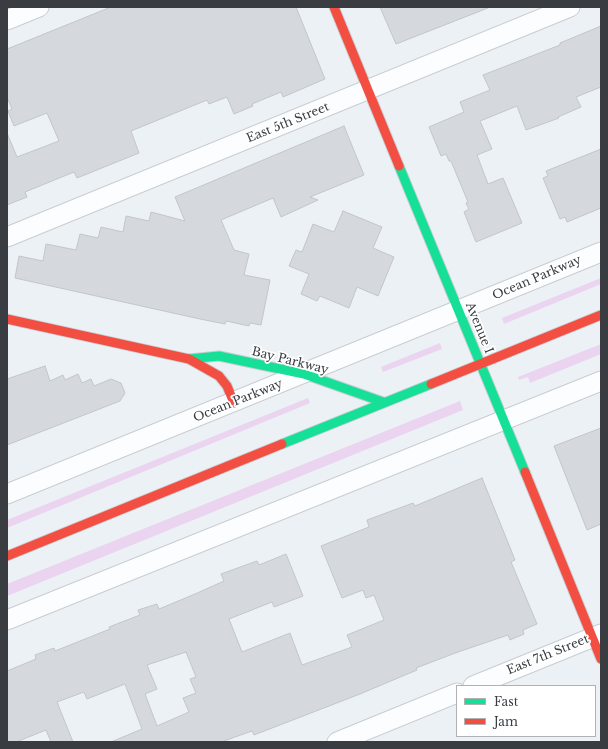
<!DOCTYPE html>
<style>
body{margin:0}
#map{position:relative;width:608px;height:749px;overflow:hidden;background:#ecf1f6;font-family:"Libre Baskerville",serif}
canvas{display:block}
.frame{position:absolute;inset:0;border:8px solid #393d41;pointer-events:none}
.legend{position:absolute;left:456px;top:685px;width:140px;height:52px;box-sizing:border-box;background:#fff;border:1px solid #b0b1b3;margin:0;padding:5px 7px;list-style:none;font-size:12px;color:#393d41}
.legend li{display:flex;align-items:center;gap:8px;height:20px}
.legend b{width:20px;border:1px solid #b0b1b3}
</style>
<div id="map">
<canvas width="608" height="749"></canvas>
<div class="frame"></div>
<ul class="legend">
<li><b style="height:5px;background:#16e098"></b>Fast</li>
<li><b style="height:5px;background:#f24e42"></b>Jam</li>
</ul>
</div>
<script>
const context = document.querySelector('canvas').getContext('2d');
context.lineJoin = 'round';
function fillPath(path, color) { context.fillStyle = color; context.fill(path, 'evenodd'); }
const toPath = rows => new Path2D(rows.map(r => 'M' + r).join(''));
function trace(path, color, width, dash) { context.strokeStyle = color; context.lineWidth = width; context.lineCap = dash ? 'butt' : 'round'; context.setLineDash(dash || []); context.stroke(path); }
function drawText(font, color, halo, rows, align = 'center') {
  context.font = font + ' "Libre Baskerville",serif'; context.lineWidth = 3.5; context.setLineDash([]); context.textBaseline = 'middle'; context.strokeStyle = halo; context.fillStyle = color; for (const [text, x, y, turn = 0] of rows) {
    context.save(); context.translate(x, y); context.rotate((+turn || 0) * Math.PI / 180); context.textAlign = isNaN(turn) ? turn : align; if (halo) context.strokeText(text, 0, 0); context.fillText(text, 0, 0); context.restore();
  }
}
const green = toPath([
 [601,278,601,284,504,324,502,318],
 [440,343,442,349,383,372,381,367],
 [601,344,601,354,530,383,528,377,519,380,518,377],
 [308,398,310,403,7,528,7,520],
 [460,401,463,410,7,596,7,584]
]);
const building = toPath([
 [111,7,296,7,325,79,283,97,281,92,252,104,253,106,234,114,227,97,209,104,207,100,131,131,139,153,77,178,74,172,25,192,27,197,7,205,7,133,17,157,59,141,47,113,14,126,8,111,12,109,7,97,7,49,111,7],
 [380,7,488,7,488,8,396,44,380,7],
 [601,26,601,87,576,97,581,107,558,117,559,118,526,130,517,106,480,121,492,149,477,155,488,184,503,178,522,223,476,242,464,212,469,209,466,203,468,202,451,161,449,161,446,154,441,156,429,127,464,112,460,102,490,90,483,75,560,45,560,43,601,26],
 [344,126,364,175,310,197,318,200,281,217,273,198,221,220,234,250,249,254,244,275,270,280,261,325,250,323,249,326,226,321,225,324,200,319,15,278,19,256,43,261,46,244,76,250,80,234,98,238,101,227,123,232,126,216,149,221,151,212,185,221,175,197,344,126],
 [601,149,601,208,567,222,565,217,560,219,543,178,548,176,546,171,601,149],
 [343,211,382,227,373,248,394,257,378,296,357,287,349,308,320,296,317,301,301,294,309,274,289,266,296,250,302,252,313,224,334,232,343,211],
 [45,366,50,381,63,375,65,380,78,374,82,383,91,379,94,386,111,379,121,383,125,393,120,401,7,445,7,379,45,366],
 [601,428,601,524,587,530,554,446,601,428],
 [482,478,515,560,511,562,537,624,523,630,524,634,510,640,508,635,458,652,416,668,417,670,360,694,254,735,252,731,221,742,111,742,142,729,125,684,87,699,84,692,57,702,73,742,51,742,46,730,16,742,7,742,7,671,36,659,35,655,54,648,55,651,110,629,109,627,140,615,138,610,157,604,159,609,195,594,224,581,221,574,257,561,259,565,286,554,303,596,274,607,272,602,229,619,242,652,290,633,302,665,352,647,347,635,384,620,374,595,366,598,363,590,342,598,321,546,369,527,367,520,413,503,415,506,482,478],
 [186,652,196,677,190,679,196,693,183,698,189,712,157,726,145,694,157,689,147,665,186,652]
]);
const street = toPath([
 [7,20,39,7],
 [7,237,570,7],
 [7,494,601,252],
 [7,620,601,381],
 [473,686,601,634],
 [337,742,457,693]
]);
const fast = toPath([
 [399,166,525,472],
 [189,359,219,356,304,374,383,402],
 [282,444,431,384]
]);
const jam = toPath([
 [334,7,399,166],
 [7,319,189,359,219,376,227,386,234,403],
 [431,384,601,315],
 [525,472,601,659],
 [7,556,282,444]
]);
const streetNames = [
 ["East 5th Street",288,123,-22],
 ["Ocean Parkway",537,278,-23],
 ["Avenue I",479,328,68],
 ["Bay Parkway",290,361,14],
 ["Ocean Parkway",238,401,-22],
 ["East 7th Street",548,655,-22]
];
fillPath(green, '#ead4f0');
fillPath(building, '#d5d9dd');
trace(building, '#c1c6c8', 1);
trace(street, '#c9cdd1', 21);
trace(fast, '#c9cdd1', 11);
trace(jam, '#c9cdd1', 11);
trace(street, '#fcfdfe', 19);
trace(fast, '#16e098', 9);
trace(jam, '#f24e42', 9);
drawText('12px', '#393d41', '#fff', streetNames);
</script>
